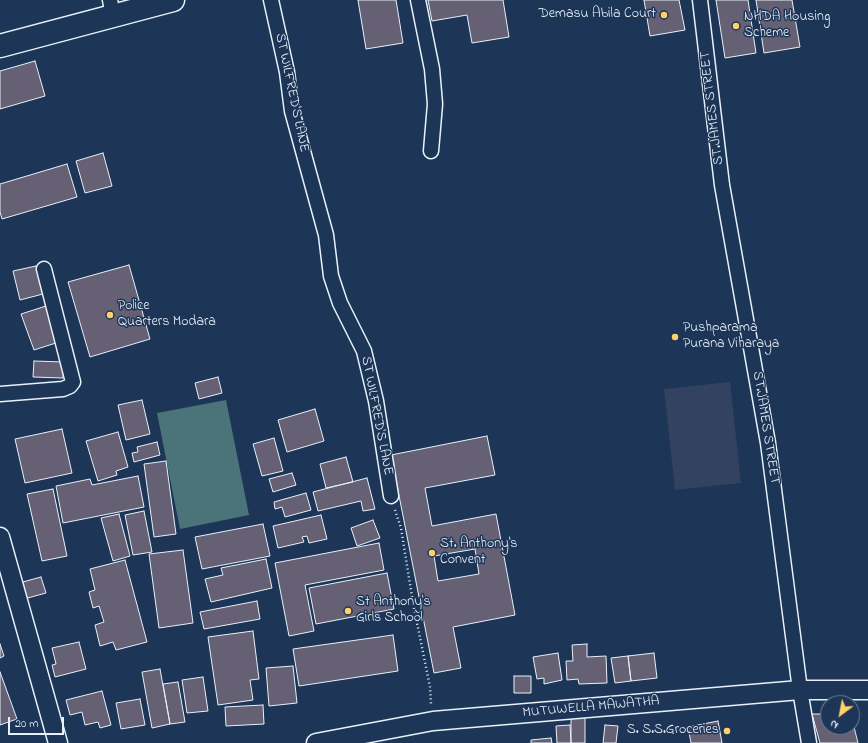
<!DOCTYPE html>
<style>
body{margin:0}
#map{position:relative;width:868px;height:743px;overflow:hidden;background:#1d3557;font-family:"Indie Flower",sans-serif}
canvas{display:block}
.north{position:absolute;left:820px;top:695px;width:40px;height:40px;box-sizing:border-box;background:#1d3557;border:1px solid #6e8097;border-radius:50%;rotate:212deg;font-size:11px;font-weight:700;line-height:16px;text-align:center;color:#e8f1f8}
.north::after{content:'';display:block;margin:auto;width:14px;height:18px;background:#ffd166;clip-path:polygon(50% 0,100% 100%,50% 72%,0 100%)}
.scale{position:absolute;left:8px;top:717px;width:56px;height:18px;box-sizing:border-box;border:2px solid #e8f1f8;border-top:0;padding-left:5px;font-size:12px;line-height:14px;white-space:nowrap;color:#e8f1f8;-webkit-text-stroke:3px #1d3557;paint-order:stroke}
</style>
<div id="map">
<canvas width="868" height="743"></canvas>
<div class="north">N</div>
<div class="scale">20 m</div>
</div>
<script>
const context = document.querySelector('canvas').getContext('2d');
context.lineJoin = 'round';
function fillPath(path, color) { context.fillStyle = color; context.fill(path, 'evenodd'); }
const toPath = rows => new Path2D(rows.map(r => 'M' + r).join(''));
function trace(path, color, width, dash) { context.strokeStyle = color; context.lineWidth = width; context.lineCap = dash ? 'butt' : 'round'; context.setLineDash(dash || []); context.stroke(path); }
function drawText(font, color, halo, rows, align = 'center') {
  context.font = font + ' "Indie Flower",sans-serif'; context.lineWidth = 3; context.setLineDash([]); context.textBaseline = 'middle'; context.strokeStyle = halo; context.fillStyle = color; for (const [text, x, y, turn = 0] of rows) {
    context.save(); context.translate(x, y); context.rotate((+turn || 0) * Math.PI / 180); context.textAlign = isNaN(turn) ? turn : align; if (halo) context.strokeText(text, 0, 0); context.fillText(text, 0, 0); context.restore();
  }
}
const built = toPath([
 [730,382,741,483,675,490,664,389]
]);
const green = toPath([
 [226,400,249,515,180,529,157,413]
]);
const building = toPath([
 [358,0,396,0,403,43,366,49,358,0],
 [428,0,503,0,509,37,472,43,467,15,432,21,428,0],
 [644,0,679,0,685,30,650,36,644,0],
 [716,0,748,0,756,53,725,58,716,0],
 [756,0,792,0,800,47,764,53,756,0],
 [35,61,45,96,0,109,0,71,35,61],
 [103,153,112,186,85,193,76,161,103,153],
 [67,164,77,197,2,219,0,212,0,184,67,164],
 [129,265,150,339,90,357,68,282,129,265],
 [36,266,43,294,20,300,13,271,36,266],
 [46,306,59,342,34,350,21,314,46,306],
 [34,361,64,362,63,378,33,377,34,361],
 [218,377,222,393,199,399,195,383,218,377],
 [142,400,150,434,126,440,118,405,142,400],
 [315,409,324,441,287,452,278,420,315,409],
 [62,429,72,473,25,483,15,439,62,429],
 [118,432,128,467,116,471,117,475,98,481,86,441,118,432],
 [487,436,495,475,425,488,432,526,496,514,515,615,453,627,461,668,434,673,391,455,487,436],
 [475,549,479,574,438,581,434,556,475,549],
 [274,438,283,471,262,476,253,444,274,438],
 [157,442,160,455,134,462,132,453,138,452,137,447,157,442],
 [346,457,353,482,326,488,320,464,346,457],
 [166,461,176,534,154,537,144,464,166,461],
 [292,473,296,485,273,492,269,479,292,473],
 [138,476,144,507,63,523,56,486,90,479,92,485,138,476],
 [367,478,375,509,363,511,361,501,318,511,313,492,367,478],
 [53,489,67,556,42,561,27,494,53,489],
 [306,493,311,510,285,517,282,507,275,509,274,502,306,493],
 [144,511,152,552,133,555,125,515,144,511],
 [119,514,130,556,113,561,101,518,119,514],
 [321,515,327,539,309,543,307,536,302,537,304,542,278,548,273,526,321,515],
 [373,520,380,538,357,546,351,528,373,520],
 [263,524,270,556,202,569,195,537,263,524],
 [379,543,384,570,305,585,314,631,289,636,275,563,379,543],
 [183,550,193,623,159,628,149,554,183,550],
 [266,559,272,588,211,602,205,579,223,575,221,568,266,559],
 [125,560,147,642,116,650,113,642,100,646,95,625,104,622,99,606,93,608,89,592,95,590,90,569,125,560],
 [387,573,394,609,316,624,309,588,387,573],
 [41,577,46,593,24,599,19,583,41,577],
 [257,601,260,619,204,629,200,612,257,601],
 [253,631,259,679,250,680,253,700,218,705,208,637,253,631],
 [393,635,398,671,299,686,293,649,393,635],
 [79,642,86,669,55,677,52,665,56,664,52,648,79,642],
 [0,644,4,656,0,658,0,644],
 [587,644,587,657,606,656,607,683,579,684,578,679,567,680,566,661,573,661,572,645,587,644],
 [558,653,562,680,544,684,544,678,537,679,533,657,558,653],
 [654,653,657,678,631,681,628,656,654,653],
 [628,656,631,681,615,683,611,658,628,656],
 [293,666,297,703,269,706,266,668,293,666],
 [160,669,170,724,152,728,142,672,160,669],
 [0,672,17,719,0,725,0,672],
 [514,676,531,676,531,693,514,693,514,676],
 [203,677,208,711,187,713,182,680,203,677],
 [178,682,185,722,170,724,163,684,178,682],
 [102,691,111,725,100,728,98,722,85,725,82,712,70,715,66,700,102,691],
 [140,699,145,725,121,729,116,703,140,699],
 [263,705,264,724,226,726,225,707,263,705],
 [812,714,828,714,828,727,852,727,852,719,858,743,820,743,812,714],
 [571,715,585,715,585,743,571,743,571,715],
 [718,721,722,743,691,743,688,727,718,721],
 [570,725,571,743,557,743,556,726,570,725],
 [605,725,618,726,616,743,603,743,605,725],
 [551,738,552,743,531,743,531,740,551,738]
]);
const path = toPath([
 [395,510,401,528,413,603,430,687,431,704]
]);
const minor = toPath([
 [110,0,113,16],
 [271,0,287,72,292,111,326,235,331,276,340,303,364,351,376,401,391,496],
 [418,0,432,69,435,104,431,151],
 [700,0,722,185,768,443,800,690,809,743],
 [0,394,63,389,70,386,73,382,44,269]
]);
const tertiary = toPath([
 [0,537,58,743],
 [316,743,433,721,800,690,868,690]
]);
const primary = toPath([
 [0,46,173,0]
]);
const markers = [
 [664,15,4,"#ffd166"],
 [736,26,4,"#ffd166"],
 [110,315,4,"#ffd166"],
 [675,337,4,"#ffd166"],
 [432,553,4,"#ffd166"],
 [348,611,4,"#ffd166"],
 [727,731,4,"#ffd166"]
];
const poiNames = [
 ["Demasu Abila Court",656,15,"right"],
 ["NHDA Housing",744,18],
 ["Scheme",744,34],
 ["Police",118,307],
 ["Quarters Modara",118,323],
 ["Pushparama",683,329],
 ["Purana Viharaya",683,345],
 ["St. Anthony's",440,545],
 ["Convent",440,561],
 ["St Anthony's",356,603],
 ["Girls School",356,619],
 ["S. S.S.Groceries",719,731,"right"]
];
const streetNames = [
 ["ST WILFRED'S LANE",291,93,78],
 ["ST.JAMES STREET",713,108,-97],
 ["ST WILFRED'S LANE",376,416,79],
 ["ST.JAMES STREET",765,428,81],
 ["MUTUWELLA MAWATHA",591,708,-5]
];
fillPath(built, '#334260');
fillPath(green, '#4b7479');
fillPath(building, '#656074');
trace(building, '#e8f1f8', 1);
trace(minor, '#e8f1f8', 17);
trace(tertiary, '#e8f1f8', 21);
trace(primary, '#e8f1f8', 25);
trace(path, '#e8f1f8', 2.5, [1, 3]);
trace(minor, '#1d3557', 14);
trace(tertiary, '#1d3557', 18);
trace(primary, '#1d3557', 22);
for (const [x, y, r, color] of markers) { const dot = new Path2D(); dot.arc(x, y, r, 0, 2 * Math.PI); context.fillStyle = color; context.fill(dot); trace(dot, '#1d3557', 1.5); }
drawText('14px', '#e8f1f8', '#1d3557', poiNames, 'left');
drawText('14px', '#e8f1f8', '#1d3557', streetNames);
</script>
